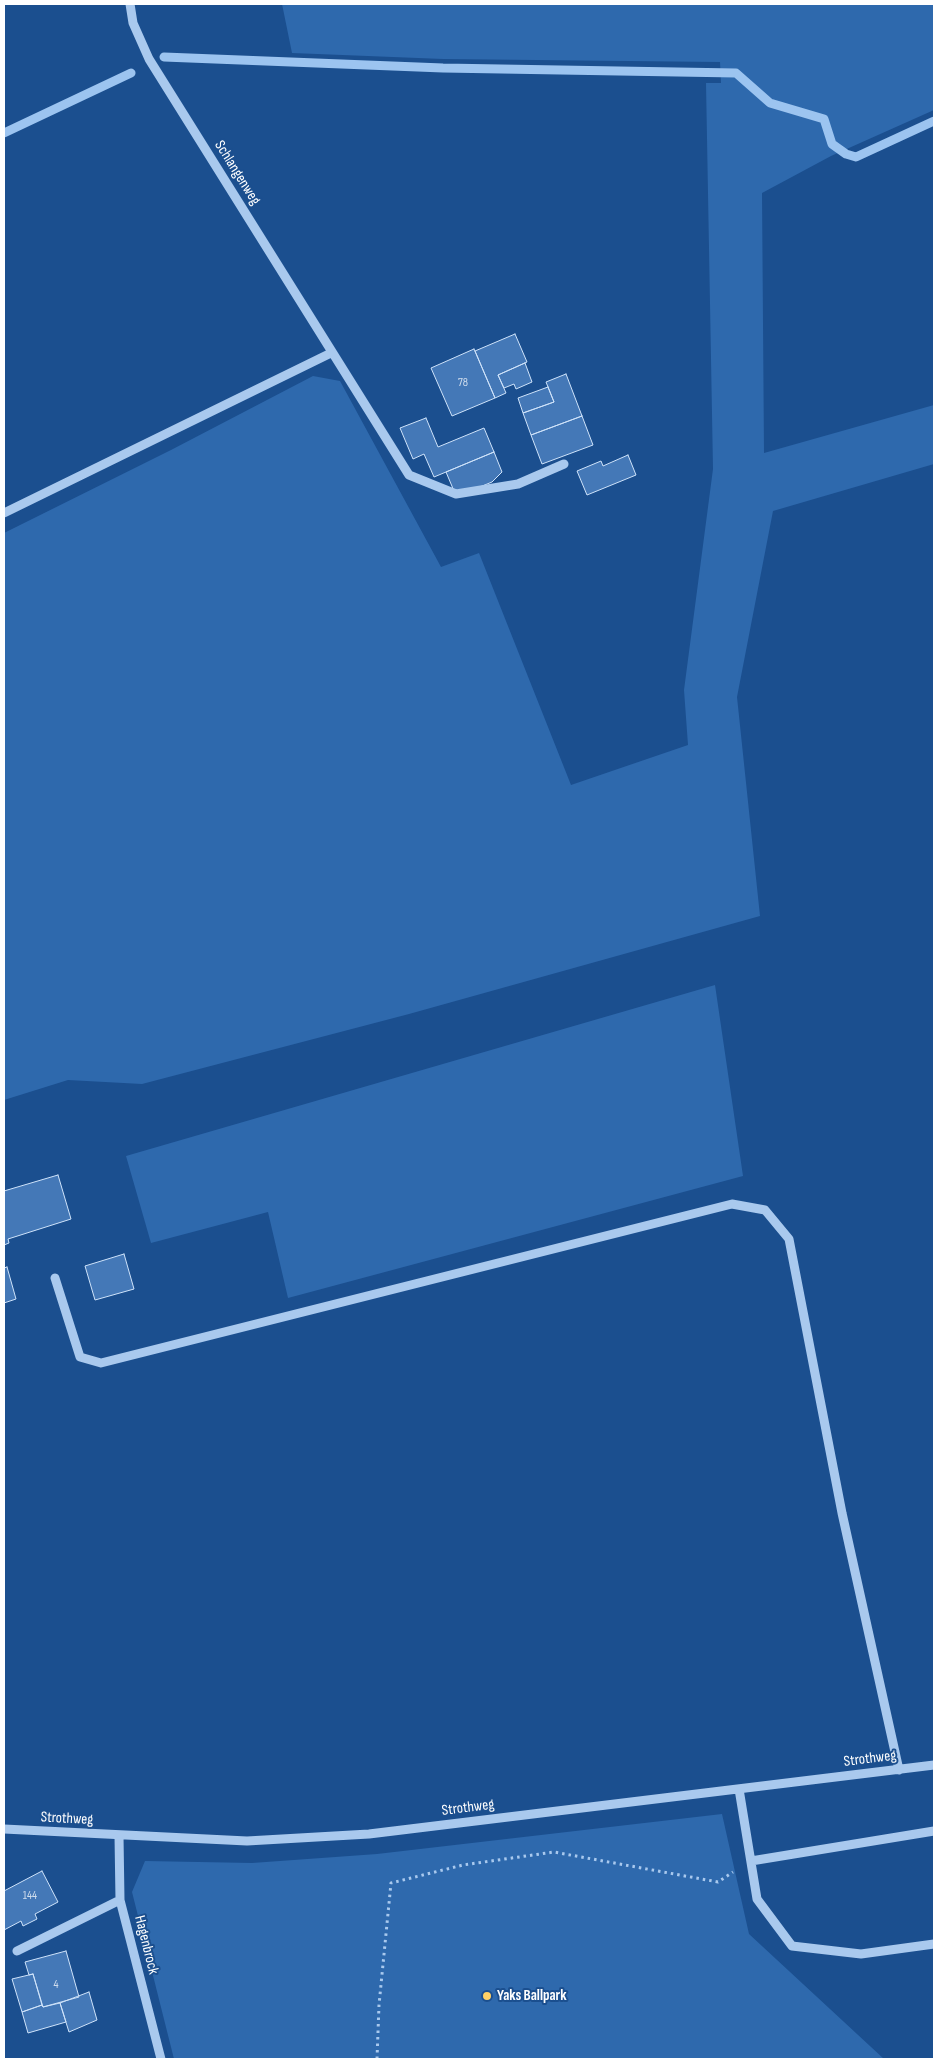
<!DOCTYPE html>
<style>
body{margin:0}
#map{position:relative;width:938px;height:2063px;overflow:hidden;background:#1b4f8f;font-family:"Sofia Sans Condensed",sans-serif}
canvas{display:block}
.frame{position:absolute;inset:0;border:5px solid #fff;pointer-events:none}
</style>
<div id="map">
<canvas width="938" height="2063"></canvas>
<div class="frame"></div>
</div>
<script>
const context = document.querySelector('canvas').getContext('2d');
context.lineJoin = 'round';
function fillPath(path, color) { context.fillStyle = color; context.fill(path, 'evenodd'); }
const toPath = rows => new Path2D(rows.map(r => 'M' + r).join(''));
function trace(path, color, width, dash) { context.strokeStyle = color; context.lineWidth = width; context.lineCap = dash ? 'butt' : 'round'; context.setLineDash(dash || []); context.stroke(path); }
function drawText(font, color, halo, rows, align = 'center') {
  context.font = font + ' "Sofia Sans Condensed",sans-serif'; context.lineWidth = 4; context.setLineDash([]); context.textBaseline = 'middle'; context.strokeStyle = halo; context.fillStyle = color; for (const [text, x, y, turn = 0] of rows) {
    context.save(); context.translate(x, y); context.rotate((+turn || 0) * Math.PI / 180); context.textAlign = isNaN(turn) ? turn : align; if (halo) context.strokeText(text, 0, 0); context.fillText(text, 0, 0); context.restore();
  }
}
const green = toPath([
 [282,4,934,4,934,110,831,156,762,193,764,453,934,405,934,464,773,511,737,697,760,916,409,1014,142,1084,68,1080,4,1100,4,533,171,450,313,376,340,381,441,567,479,553,571,785,688,745,684,690,713,469,706,83,721,83,720,62,443,59,292,53],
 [715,985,743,1176,288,1298,268,1212,151,1243,126,1156],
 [722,1814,749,1934,884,2059,174,2059,132,1892,145,1861,252,1863,377,1854]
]);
const stream = toPath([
 [164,57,443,68,736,73,770,103,824,119,832,144,846,154,856,157,934,121],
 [4,133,131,73]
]);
const building = toPath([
 [515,334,527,362,498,375,506,393,495,398,475,351,515,334],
 [474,349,495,398,452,416,431,368,474,349],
 [525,363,532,382,516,389,514,384,504,388,498,375,525,363],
 [566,374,582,416,531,435,523,413,554,402,546,382,566,374],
 [548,387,554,402,523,413,518,398,548,387],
 [582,416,593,445,542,464,531,435,582,416],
 [426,418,438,447,484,428,494,452,434,477,424,454,413,459,400,428,426,418],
 [494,452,502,472,492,482,470,491,454,491,446,472,494,452],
 [628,455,636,475,587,495,577,471,601,461,603,466,628,455],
 [58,1175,71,1219,8,1239,9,1243,4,1245,4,1191,58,1175],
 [124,1254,134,1289,95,1300,85,1266,124,1254],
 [7,1267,16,1299,4,1303,4,1268,7,1267],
 [42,1871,58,1902,35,1914,37,1919,23,1926,21,1921,4,1930,4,1891,42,1871],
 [66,1951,79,1997,43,2007,33,1974,29,1975,25,1962,66,1951],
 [33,1974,42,2005,22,2012,12,1979,33,1974],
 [89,1992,97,2020,69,2032,60,2003,89,1992],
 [60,2003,66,2022,28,2033,22,2012,42,2005,43,2007,60,2003]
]);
const path = toPath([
 [377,2059,379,2005,391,1883,463,1865,554,1852,718,1882,733,1872]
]);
const minor = toPath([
 [130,4,133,23,149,59,409,475,456,494,518,484,564,464],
 [4,513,331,353],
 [55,1278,80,1357,101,1363,732,1204,765,1210,789,1239,842,1513,899,1770],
 [739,1789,757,1899,792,1946,861,1954,934,1944],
 [4,1829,247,1841,369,1834,934,1765],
 [119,1836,120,1900,161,2059],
 [751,1861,934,1831],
 [17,1951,120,1900]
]);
const markers = [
 [487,1996,5,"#ffd166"]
];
const numberNames = [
 ["78",463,383],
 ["144",30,1896],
 ["4",56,1985]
];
const streetNames = [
 ["Schlangenweg",237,173,58],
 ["Strothweg",870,1759,-7],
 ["Strothweg",468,1808,-7],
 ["Strothweg",67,1819,3],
 ["Hagenbrock",146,1945,76]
];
const poiNames = [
 ["Yaks Ballpark",497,1996]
];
fillPath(green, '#2e69ad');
trace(stream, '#9cc4f0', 9);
fillPath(building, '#4478b7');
trace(building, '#cfe3fa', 1);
trace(path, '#a9c9ee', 3, [2.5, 4]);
trace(minor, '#a9c9ee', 9);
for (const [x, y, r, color] of markers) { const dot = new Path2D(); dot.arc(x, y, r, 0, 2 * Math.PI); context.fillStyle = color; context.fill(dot); trace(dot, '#1b4f8f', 2); }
drawText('12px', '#d0dded', null, numberNames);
drawText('15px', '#fff', '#1b4f8f', streetNames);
drawText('bold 15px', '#fff', '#1b4f8f', poiNames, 'left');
</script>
